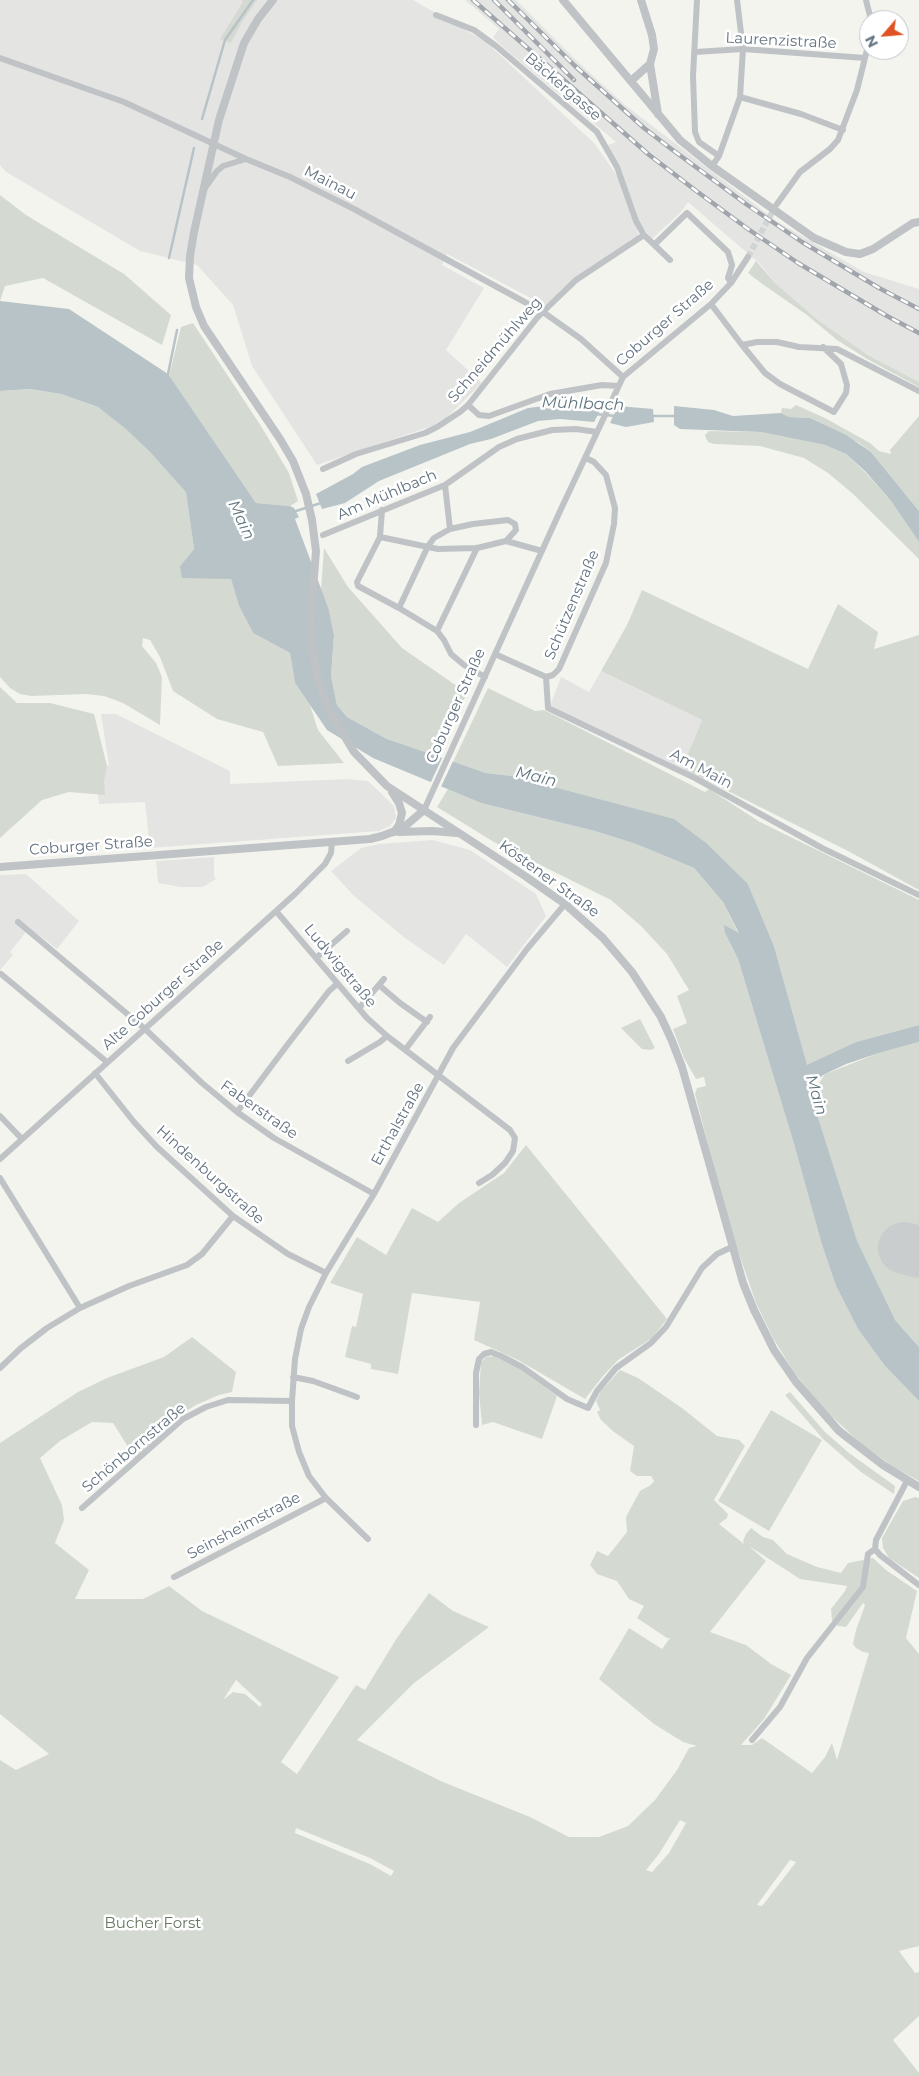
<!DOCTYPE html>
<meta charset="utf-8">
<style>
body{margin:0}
#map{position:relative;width:919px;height:2076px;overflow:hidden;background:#f4f4ef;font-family:Montserrat,sans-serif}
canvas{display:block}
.north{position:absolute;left:859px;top:10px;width:50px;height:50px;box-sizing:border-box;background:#fff;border:1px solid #c1c7cc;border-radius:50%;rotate:243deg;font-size:14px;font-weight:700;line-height:20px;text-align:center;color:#637380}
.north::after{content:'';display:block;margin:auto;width:18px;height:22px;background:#df5224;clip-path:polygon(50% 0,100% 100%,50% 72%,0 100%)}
</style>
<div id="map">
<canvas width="919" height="2076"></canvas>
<div class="north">N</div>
</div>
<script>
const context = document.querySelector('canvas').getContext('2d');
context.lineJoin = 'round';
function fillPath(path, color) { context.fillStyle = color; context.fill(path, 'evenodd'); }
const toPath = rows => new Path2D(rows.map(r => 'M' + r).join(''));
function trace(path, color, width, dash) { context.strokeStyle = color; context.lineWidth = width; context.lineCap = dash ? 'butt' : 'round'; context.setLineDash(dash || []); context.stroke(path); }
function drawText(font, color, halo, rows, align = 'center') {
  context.font = font + ' Montserrat,sans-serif'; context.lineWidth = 5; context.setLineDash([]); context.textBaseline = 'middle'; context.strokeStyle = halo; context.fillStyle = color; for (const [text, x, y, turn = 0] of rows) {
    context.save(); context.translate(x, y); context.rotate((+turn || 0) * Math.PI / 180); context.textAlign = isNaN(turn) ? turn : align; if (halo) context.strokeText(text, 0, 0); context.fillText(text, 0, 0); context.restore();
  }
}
const built = toPath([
 [0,0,413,0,485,41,595,144,618,177,639,235,546,306,447,254,442,265,484,288,446,350,482,383,447,417,432,426,317,465,252,366,233,305,197,265,140,251,6,172,0,165],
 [465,0,516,0,579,63,625,105,778,222,864,272,919,289,919,382,868,355,818,320,775,283,760,264,688,202,681,212,652,239,637,219,619,167,608,145,616,142,505,49,493,37,499,29],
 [601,671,702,720,682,768,550,706,561,677,589,692],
 [101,714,116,714,230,771,230,784,348,779,368,781,394,806,396,818,390,826,379,831,150,848,145,802,99,804,95,771,109,765],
 [433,840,470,850,536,894,546,916,507,967,466,934,444,965,405,938,354,896,331,871,361,848,379,844],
 [214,857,214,876,216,879,203,887,180,887,158,883,156,861],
 [26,874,79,921,57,949,29,928,10,952,13,955,0,970,0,875]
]);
const green = toPath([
 [242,0,257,0,242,22,231,43,220,39,243,2],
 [0,195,26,215,124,274,171,315,162,345,43,278,5,286,0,301],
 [756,261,775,283,818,320,868,355,919,382,919,387,867,359,837,340,807,315,761,283,748,273],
 [193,323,261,426,289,473,298,501,290,506,256,503,169,376,181,327],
 [30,389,61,394,98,407,127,429,150,452,186,491,194,549,180,566,231,579,239,606,253,633,290,653,295,683,310,705,318,730,344,763,278,766,263,732,217,719,173,691,160,657,150,640,143,638,142,646,156,663,162,677,160,725,123,703,104,696,86,694,31,696,20,694,10,688,0,677,0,391],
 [796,405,825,418,870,443,879,451,891,454,890,450,919,416,919,511,871,452,859,443,810,418,789,417,781,413,782,408,791,409],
 [709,431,761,432,825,445,846,454,864,471,891,501,919,542,919,559,852,493,828,473,804,458,760,446,714,444,708,442,706,438,705,435],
 [324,548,348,587,402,648,467,693,441,748,433,755,387,739,347,717,337,705,331,676,334,635,329,610,321,590],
 [642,590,808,669,838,604,878,632,874,649,919,635,919,890,848,851,682,768,702,720,601,671,627,625],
 [0,687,17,703,50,703,94,714,107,766,104,781,105,795,69,792,42,800,0,838],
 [488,688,535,711,544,710,705,792,709,789,760,822,919,900,919,1025,856,1042,807,1066,774,946,748,884,512,776,486,773,453,762],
 [448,789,481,803,595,831,636,844,694,868,723,902,739,934,725,933,738,959,794,1144,822,1245,836,1286,858,1329,885,1366,919,1401,919,1481,892,1466,858,1441,822,1407,793,1371,773,1338,756,1303,728,1222,695,1094,697,1088,706,1086,704,1077,696,1079,684,1058,673,1029,687,1023,677,996,689,990,667,954,641,926,611,900,494,842,437,807],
 [640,1019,655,1048,651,1050,642,1049,621,1028],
 [919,1042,919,1347,894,1319,856,1240,816,1111,814,1091,825,1074,879,1053],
 [526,1145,667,1319,652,1338,618,1360,603,1376,585,1399,518,1360,474,1340,480,1302,412,1293,398,1374,371,1369,371,1364,345,1357,352,1326,356,1327,363,1294,330,1283,357,1237,386,1255,412,1208,438,1222,459,1203,504,1173],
 [192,1337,236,1372,232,1392,219,1395,196,1405,183,1413,135,1458,113,1423,92,1422,60,1441,40,1458,62,1505,64,1520,55,1543,89,1570,75,1599,143,1599,169,1586,202,1611,339,1677,281,1762,297,1774,356,1685,365,1690,397,1638,429,1593,453,1611,489,1627,414,1683,357,1740,443,1782,530,1817,569,1837,599,1837,628,1826,655,1800,677,1770,689,1748,697,1746,683,1742,654,1724,599,1679,629,1628,662,1649,670,1638,667,1638,637,1618,644,1606,629,1599,617,1581,597,1574,590,1565,597,1551,608,1556,627,1532,626,1517,634,1502,640,1491,651,1485,654,1481,651,1476,637,1476,630,1471,634,1446,614,1432,601,1420,597,1412,600,1410,596,1401,601,1391,620,1370,638,1378,682,1408,717,1436,739,1440,745,1446,714,1500,728,1514,727,1518,719,1524,744,1544,743,1541,746,1534,751,1528,763,1537,773,1540,787,1554,817,1567,841,1573,848,1563,873,1558,886,1570,917,1591,906,1638,919,1654,919,1946,899,1951,915,1973,919,1972,919,2016,893,2040,919,2073,919,2076,0,2076,0,1760,16,1770,49,1754,0,1714,0,1443,78,1392,107,1378,164,1357],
 [749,1546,800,1579,847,1586,845,1591,831,1609,832,1620,838,1626,846,1627,863,1603,865,1605,856,1630,853,1644,856,1648,863,1652,869,1653,837,1760,832,1743,825,1757,812,1773,762,1738,752,1745,741,1745,764,1719,791,1675,771,1664,746,1645,710,1632,766,1561],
 [236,1680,262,1704,260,1707,245,1694,233,1692,223,1700],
 [680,1820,686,1823,669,1853,652,1872,646,1870,659,1854],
 [296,1828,370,1858,394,1871,391,1876,370,1864,295,1833],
 [790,1860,796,1862,762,1906,757,1905],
 [494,1356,517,1367,557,1396,542,1439,493,1422,482,1425,479,1393,481,1362,486,1357],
 [790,1392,825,1432,849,1453,895,1486,894,1494,861,1472,823,1439,785,1395],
 [771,1410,822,1440,769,1531,718,1501],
 [915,1497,919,1498,919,1578,889,1558,883,1548,882,1538,903,1501]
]);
const water = toPath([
 [0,301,69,309,168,374,256,503,290,506,294,508,299,517,295,519,329,610,334,635,331,676,337,705,347,717,387,739,486,773,512,776,674,819,706,843,748,884,774,946,807,1065,856,1042,919,1025,919,1042,879,1053,846,1064,825,1074,812,1083,816,1111,857,1241,895,1320,919,1347,919,1401,885,1366,858,1329,836,1286,822,1245,794,1144,738,959,725,933,724,925,739,933,723,902,694,868,636,844,595,831,481,803,373,758,327,730,295,683,290,653,253,633,239,606,231,579,182,578,180,566,194,549,186,492,150,452,126,429,98,407,61,394,30,389,0,391],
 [569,403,584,404,601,409,594,422,560,419,538,421,491,439,470,444,379,481,345,503,322,509,316,494,353,474,362,467,420,445,470,432,528,408],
 [618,406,653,409,654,422,626,427,610,423],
 [674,406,714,410,733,416,781,413,789,417,810,418,846,435,871,452,919,511,919,542,891,501,865,471,846,454,825,445,761,432,680,429,674,425]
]);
const pier = toPath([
 [443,756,454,759,440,789,430,784]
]);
const stream = toPath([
 [202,119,225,40,253,0],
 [169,258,194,148],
 [168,374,177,330],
 [595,414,615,416],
 [650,416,677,416],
 [293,512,321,503]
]);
const runway = toPath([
 [904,1248,919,1252]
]);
const minorTunnel = toPath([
 [748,257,776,205]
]);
const minor = toPath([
 [697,0,693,76,695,132,699,142,719,156],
 [866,0,871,20],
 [436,15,474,30,496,46,597,132,617,167,636,221,644,235,670,260],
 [695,52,743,49,865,58],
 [0,58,124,102,246,159,290,177,354,209,543,312,581,339,623,377],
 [740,97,801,114,843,130],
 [712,166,719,156,740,97,743,49,737,0],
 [205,188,217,171,223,166,246,159],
 [777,204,800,172,830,149,838,140,857,90,869,42],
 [655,244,687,213,728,252,732,265,728,278,731,283],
 [711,304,742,345,757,342,777,342,799,347,837,349,919,391],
 [742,345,765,373,780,384,834,412,846,393,847,385,841,364,823,347],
 [468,405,479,415,489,416,550,394,602,385,618,386],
 [323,469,356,454,425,433,437,427,460,412,468,405,537,318,549,306,576,280,644,235],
 [445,485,450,529],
 [382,510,380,537,357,582,358,586,399,608,437,631,444,640,451,654,464,665,485,677],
 [323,535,445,485,499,447,517,439,552,430,576,429,597,432],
 [380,537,438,549,477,548,506,541,542,551],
 [399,608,428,546,434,538,450,529,473,524,508,520,515,524,516,530,506,541],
 [437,631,477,548],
 [495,654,546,677,548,708,695,778,822,848,919,895],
 [546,677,553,675,559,669,606,563,614,524,615,508,606,475,594,462,586,458],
 [424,810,561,509,623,377,711,304,731,283,748,257],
 [276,911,367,1018,387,1036,510,1130,515,1138,513,1151,505,1163,492,1175,479,1183],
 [18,922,144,1028,202,1083,237,1112,274,1138,374,1194],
 [316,958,347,931],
 [1,974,107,1062],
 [379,985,400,1003,427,1022],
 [359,1008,384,979],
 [405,1050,430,1017],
 [348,1061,380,1042,387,1036],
 [95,1073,134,1122,157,1147,233,1216,288,1254,326,1273],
 [237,1112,288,1044,329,991,337,984],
 [0,1116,22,1139],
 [0,1159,295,894,325,864,331,853,332,842],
 [0,1178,80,1308],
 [0,1368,21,1348,47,1328,80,1308,129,1286,187,1265,202,1254,233,1216],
 [293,1377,313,1381,357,1397],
 [476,1425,476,1373,479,1359,484,1354,491,1352,501,1356,522,1367,567,1399,588,1408,597,1391,616,1368,651,1343,666,1327,702,1268,717,1254,732,1247],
 [907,1481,876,1540,875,1549,880,1555,919,1585],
 [82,1508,183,1419,206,1407,228,1400,292,1401],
 [368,1539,326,1498,309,1476,299,1452,292,1426,292,1401,295,1359,301,1329,309,1307,326,1273,374,1194,453,1048,527,949,565,904],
 [174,1577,326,1498],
 [752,1740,780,1707,807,1658,863,1587,868,1554,875,1549]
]);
const tertiary = toPath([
 [273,0,258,19,244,43,219,120,194,232,190,256,189,278,196,307,204,326,280,439,293,461,306,494,312,520,316,551,311,615,312,648,318,681,330,712,354,752,387,786,525,876,565,904,603,938,632,972,661,1017,672,1041,682,1067,743,1283,754,1310,774,1350,796,1382,839,1431,883,1465,919,1487],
 [563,0,680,140,712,166,814,238,846,252,860,254,873,249,913,223,919,222],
 [650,64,658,114],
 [632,80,650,64,654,49,652,35,641,0],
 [392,792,399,803,402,813,399,825,394,832],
 [399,832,432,831,457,833],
 [0,867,370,839,382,836,403,828,424,810]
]);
const rail = toPath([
 [473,0,648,154,695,190,748,229,798,263,887,316,919,333],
 [494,0,574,80],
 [508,0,575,66,644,128,670,148,746,204,802,242,879,288,919,309]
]);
const streetNames = [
 ["Laurenzistraße",781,41,3],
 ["Bäckergasse",563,87,41],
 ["Mainau",330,183,27],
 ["Coburger Straße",665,323,-41],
 ["Schneidmühlweg",495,350,-49],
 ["Am Mühlbach",387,495,-23],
 ["Schützenstraße",572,605,-67],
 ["Coburger Straße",456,706,-66],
 ["Am Main",701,769,28],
 ["Coburger Straße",91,846,-4],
 ["Köstener Straße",549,879,36],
 ["Ludwigstraße",340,966,50],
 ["Alte Coburger Straße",163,995,-42],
 ["Faberstraße",259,1110,35],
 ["Erthalstraße",398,1124,-61],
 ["Hindenburgstraße",210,1175,42],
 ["Schönbornstraße",134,1448,-40],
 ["Seinsheimstraße",244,1526,-28]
];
const parkNames = [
 ["Bucher Forst",153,1924]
];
const waterNames = [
 ["Mühlbach",583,404,2],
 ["Main",241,520,65],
 ["Main",536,777,14],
 ["Main",816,1095,74]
];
fillPath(built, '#e4e5e3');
fillPath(green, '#d4dad1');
fillPath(water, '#b7c3c7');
fillPath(pier, '#f4f4ef');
trace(stream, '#b7c3c7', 2.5);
trace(runway, '#cacdcd', 52);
trace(minorTunnel, '#d0d4d3', 6, [6, 3]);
trace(minor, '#bfc3c6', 6);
trace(tertiary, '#bfc3c6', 8);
trace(rail, '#a0a6ab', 4.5);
trace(rail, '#fff', 2.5, [8]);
drawText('15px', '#637380', '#fff', streetNames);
drawText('15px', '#667762', '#fff', parkNames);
drawText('italic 16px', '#5f757e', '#fff', waterNames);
</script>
